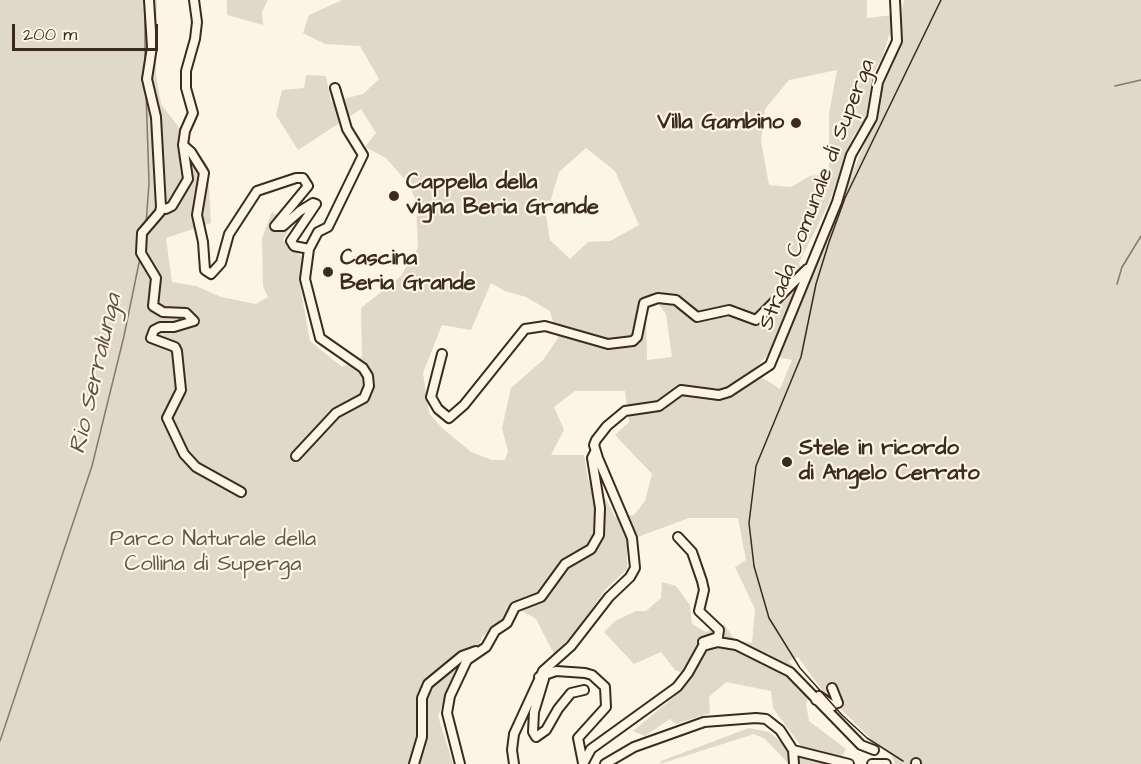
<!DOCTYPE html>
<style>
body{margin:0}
#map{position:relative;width:1141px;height:764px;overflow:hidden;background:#fcf5e5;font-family:"Architects Daughter",sans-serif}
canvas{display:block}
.scale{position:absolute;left:12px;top:24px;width:146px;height:27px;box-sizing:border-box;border:3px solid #3b2a1e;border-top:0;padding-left:8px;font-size:18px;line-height:21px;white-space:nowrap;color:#3b2a1e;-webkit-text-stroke:4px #fcf5e5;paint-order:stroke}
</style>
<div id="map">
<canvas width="1141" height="764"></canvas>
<div class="scale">200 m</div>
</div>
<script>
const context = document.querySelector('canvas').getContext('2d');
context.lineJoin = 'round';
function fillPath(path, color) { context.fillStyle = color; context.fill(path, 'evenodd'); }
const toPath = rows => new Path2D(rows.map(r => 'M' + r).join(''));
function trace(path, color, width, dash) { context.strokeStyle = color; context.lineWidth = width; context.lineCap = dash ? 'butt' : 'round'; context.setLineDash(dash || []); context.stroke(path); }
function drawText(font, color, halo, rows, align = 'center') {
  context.font = font + ' "Architects Daughter",sans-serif'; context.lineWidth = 4.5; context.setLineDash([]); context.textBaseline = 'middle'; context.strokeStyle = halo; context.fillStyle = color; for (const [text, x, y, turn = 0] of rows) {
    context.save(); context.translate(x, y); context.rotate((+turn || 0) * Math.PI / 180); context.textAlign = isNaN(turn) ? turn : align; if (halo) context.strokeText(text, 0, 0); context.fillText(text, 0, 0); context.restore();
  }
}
const green = toPath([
 [0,0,157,0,156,75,161,104,208,166,211,223,166,238,172,282,196,286,221,297,256,304,268,297,263,286,262,238,272,212,291,225,283,240,302,257,300,286,310,341,342,367,362,357,361,308,401,276,418,248,416,200,407,182,386,158,365,147,376,133,361,109,298,150,276,115,282,90,304,88,306,75,326,76,331,102,363,94,379,79,360,46,325,44,303,33,309,15,342,0,867,0,867,18,901,14,904,0,1141,0,1141,764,895,764,892,756,875,743,822,690,798,657,789,661,811,687,806,704,809,721,846,749,842,756,803,749,773,708,771,691,726,682,709,697,710,713,676,724,670,719,645,736,633,731,674,697,692,676,675,670,661,652,634,664,604,632,615,621,636,611,646,611,661,598,662,582,676,586,690,605,692,624,706,632,724,624,735,640,752,643,755,609,735,567,746,560,738,518,689,518,627,541,627,569,605,590,577,630,554,654,536,619,519,609,482,637,479,645,473,646,457,668,438,716,453,764,0,764],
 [889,35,903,36,893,65,881,89,875,118,807,285,799,263,829,203,853,137,866,118,873,73,882,59],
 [837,70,829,114,829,174,810,176,791,187,769,185,761,141,765,109,789,80],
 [586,148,615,171,639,225,610,241,588,242,570,259,550,240,546,216,559,172],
 [491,283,505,291,526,297,550,311,558,338,543,360,511,388,502,428,508,451,505,460,492,460,471,452,442,428,429,413,423,373,442,325,471,330],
 [656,301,666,314,672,357,647,360,646,310],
 [768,355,792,360,780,389,752,371],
 [575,391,625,391,629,422,615,435,652,474,645,501,634,515,615,517,607,501,588,480,584,455,551,455,564,430,554,407],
 [227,0,268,0,262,12,263,25,227,15],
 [749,728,769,732,798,756,855,764,789,764,765,739,754,734,660,764,661,761]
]);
const stream = toPath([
 [145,68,145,1],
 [1115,86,1141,80],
 [146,224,149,183,146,91],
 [1117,284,1122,267,1141,236],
 [0,741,92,466,124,336,140,258]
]);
const minor = toPath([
 [149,0,152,47,147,79,156,117,161,207,160,212,142,233,141,253,156,278,153,306,163,312,186,313,194,321,174,327,160,327,154,330,151,338,175,347,177,351,181,390,167,418,184,454,196,467,241,492],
 [183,145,185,131,193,113,186,88,186,71,195,39,197,22,194,0],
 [161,207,166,209,172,206,188,179,183,145,191,152,204,173,197,215,203,242,205,270,211,274,221,263,229,234,257,191,296,178,303,178,308,186,275,226,283,226,300,211,313,203,316,204,291,241,294,246,309,249,318,232,328,227,363,155,347,129,335,88],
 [442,354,431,397,438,409,449,418,464,405,525,329,545,326,608,344,633,341,637,337,644,303,658,298,676,300,697,317,729,310,756,320,807,269],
 [296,456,336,413,364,398,369,386,368,376,363,368,320,338,305,279,309,249],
 [678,537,692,552,702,581,704,590,699,611,719,630,718,637,703,642],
 [539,677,556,671,585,673,592,675,605,687,606,707,578,738,583,763],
 [544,679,534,712,533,732,536,737,546,730,558,709,571,693,584,690],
 [832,688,838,703],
 [816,700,819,696,833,706],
 [793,750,849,764],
 [916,763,916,764],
 [414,764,422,737,422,698,428,684,462,656,476,651],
 [460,764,447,713,450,696,467,660,486,647,495,631,507,623,515,607,541,597,565,564,591,549,599,535,600,508,592,458,595,452],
 [514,764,512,750,514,734,543,671,571,646,609,597,630,577,635,568,632,538,598,458,594,445,596,440,607,426,625,411,659,406,681,390,719,395,729,392,770,365,837,202,851,155,872,118,878,82,897,41,895,0],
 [583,764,591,749,677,687,688,673,703,646,718,642,736,645,790,672,861,745,874,750],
 [605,764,634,747,704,722,756,718,766,719,780,730,793,750,794,764],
 [872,764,886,764]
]);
const tram = toPath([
 [903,761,867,738,842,715,800,668,769,618,754,566,749,523,756,466,801,357,816,284,829,242,845,198,941,0]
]);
const markers = [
 [796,123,6,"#3b2a1e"],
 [394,196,6,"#3b2a1e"],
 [328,272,6,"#3b2a1e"],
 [787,462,6,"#3b2a1e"]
];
const poiNames = [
 ["Villa Gambino",784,123,"right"],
 ["Cappella della",406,183],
 ["vigna Beria Grande",406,208],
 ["Cascina",340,259],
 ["Beria Grande",340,284],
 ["Stele in ricordo",799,449],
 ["di Angelo Cerrato",799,474]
];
const streetNames = [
 ["Strada Comunale di Superga",818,195,-69]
];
const parkNames = [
 ["Parco Naturale della",213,540],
 ["Collina di Superga",213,565]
];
const waterNames = [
 ["Rio Serralunga",97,374,-77]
];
fillPath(green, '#e0d8c8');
trace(stream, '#85796b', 1.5);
trace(minor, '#3b2a1e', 12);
trace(minor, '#fcf5e5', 8);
trace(tram, '#3b2a1e', 1.5);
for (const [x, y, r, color] of markers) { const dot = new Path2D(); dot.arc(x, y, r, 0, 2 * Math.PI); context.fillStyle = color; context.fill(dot); trace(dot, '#fcf5e5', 2); }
drawText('bold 22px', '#3b2a1e', '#fcf5e5', poiNames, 'left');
drawText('22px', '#3b2a1e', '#fcf5e5', streetNames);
drawText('22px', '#645648', '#fcf5e5', parkNames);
drawText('italic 24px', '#605144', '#fcf5e5', waterNames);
</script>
